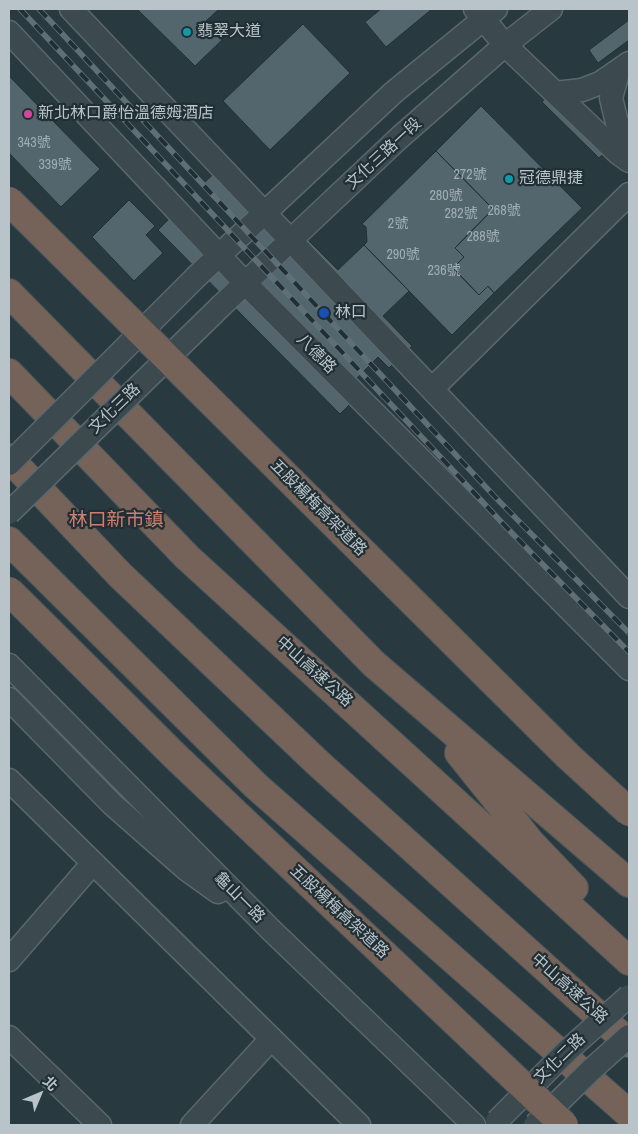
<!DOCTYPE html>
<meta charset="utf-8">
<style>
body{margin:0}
#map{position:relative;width:638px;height:1134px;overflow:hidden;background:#283940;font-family:"Archivo Narrow","Noto Sans TC",sans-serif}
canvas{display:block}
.frame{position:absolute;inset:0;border:10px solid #b9c4ca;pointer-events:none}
.north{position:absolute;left:15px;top:1069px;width:50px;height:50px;-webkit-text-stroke:4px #212f35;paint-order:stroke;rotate:45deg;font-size:14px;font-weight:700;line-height:20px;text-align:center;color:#b9c4ca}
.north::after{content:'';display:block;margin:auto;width:18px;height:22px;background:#b9c4ca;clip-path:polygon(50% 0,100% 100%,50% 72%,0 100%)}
</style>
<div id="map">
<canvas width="638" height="1134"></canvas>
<div class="frame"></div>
<div class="north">北</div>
</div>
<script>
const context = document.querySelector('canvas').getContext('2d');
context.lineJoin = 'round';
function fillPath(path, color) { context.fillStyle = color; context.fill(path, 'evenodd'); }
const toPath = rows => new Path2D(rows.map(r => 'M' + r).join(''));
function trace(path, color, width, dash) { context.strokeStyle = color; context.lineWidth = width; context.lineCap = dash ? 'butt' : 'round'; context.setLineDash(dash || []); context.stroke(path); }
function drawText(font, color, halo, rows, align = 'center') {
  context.font = font + ' "Archivo Narrow","Noto Sans TC",sans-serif'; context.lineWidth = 4.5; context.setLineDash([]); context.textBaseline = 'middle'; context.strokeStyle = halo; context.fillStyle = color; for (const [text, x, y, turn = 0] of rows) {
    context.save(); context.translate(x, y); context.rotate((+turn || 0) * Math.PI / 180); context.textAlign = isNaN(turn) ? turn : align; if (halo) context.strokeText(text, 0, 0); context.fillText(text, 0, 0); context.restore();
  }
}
const building = toPath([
 [137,9,219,9,204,23,222,40,195,66,137,9],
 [381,9,380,9,432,9,386,47,365,22,381,9],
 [629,20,629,40,598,63,589,50,629,20],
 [303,24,350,73,270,150,223,101,303,24],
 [9,76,100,169,61,207,9,153,9,76],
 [551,93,608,149,599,158,542,102,551,93],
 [481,106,582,208,494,293,488,286,479,295,453,268,464,257,455,248,493,209,436,151,481,106],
 [436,151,493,209,455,248,464,257,453,268,479,295,488,286,494,293,452,335,364,245,367,242,366,227,362,224,436,151],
 [228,160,338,270,364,245,409,291,383,316,412,346,389,368,378,357,351,384,360,394,340,414,158,230,183,205,247,270,268,250,203,184,228,160],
 [129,200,155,226,146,235,163,253,134,281,92,237,129,200]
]);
const minor = toPath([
 [71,9,629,597],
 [475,9,505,45,618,153,629,161],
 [9,32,246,284,629,669],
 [618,73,611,98,617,123,629,135],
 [555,93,582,90,600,83,629,63],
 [197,276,394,92,496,9],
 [222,305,399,138,505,45,551,9],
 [432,389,629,194],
 [9,665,271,930,474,1125],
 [9,699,112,804,186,869,218,892],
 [9,780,359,1125],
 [9,960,93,863],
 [9,1037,100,1125],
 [192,1125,271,1039]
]);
const highway = toPath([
 [9,293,374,664,629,883],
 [9,373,187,557,629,961],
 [9,458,120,575,319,764,629,1043],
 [9,541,256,786,629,1114],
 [459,753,531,843,574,888]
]);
const rail = toPath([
 [20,9,508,529,629,652],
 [39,9,497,499,629,633]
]);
const minorBridge = toPath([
 [9,464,197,276],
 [9,513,222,305],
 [497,1121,568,1050,629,996],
 [535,1125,591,1070,629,1036]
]);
const highwayBridge = toPath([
 [9,201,568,756,629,812],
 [9,591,176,757,564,1125]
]);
const markers = [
 [187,32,5,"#0f9aa8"],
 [28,114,5,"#d1479c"],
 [509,179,5,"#0f9aa8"],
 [324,313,6,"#1a4fb4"]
];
const numberNames = [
 ["343號",34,143],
 ["339號",55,165],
 ["272號",470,175],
 ["280號",446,196],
 ["268號",504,211],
 ["282號",461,214],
 ["2號",398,224],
 ["288號",483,237],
 ["290號",403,255],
 ["236號",444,271]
];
const poiNames = [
 ["翡翠大道",197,32],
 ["新北林口爵怡溫德姆酒店",38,114],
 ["冠德鼎捷",519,179],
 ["林口",335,313]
];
const streetNames = [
 ["文化三路一段",384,154,-43],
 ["八德路",316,354,45],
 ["文化三路",115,409,-44],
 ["五股楊梅高架道路",318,508,45],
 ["中山高速公路",314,672,42],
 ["龜山一路",239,898,45],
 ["五股楊梅高架道路",339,912,43],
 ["中山高速公路",569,989,42],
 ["文化二路",560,1059,-44]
];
const quarterNames = [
 ["林口新市鎮",116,521]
];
fillPath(building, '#53666d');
trace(building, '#233137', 1);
trace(minor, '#5a676d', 25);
trace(highway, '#47545a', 30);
trace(minor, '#3c4a50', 22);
trace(highway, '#756359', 28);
trace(rail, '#5e6f77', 5.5);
trace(rail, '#212f35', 4, [11]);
trace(minorBridge, '#5a676d', 25, []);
trace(highwayBridge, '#47545a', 30, []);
trace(minorBridge, '#3c4a50', 22);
trace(highwayBridge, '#756359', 28);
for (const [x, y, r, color] of markers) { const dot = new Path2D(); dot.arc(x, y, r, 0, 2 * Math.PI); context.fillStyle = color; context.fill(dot); trace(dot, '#212f35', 2); }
drawText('14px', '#a0acb3', null, numberNames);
drawText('16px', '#b9c4ca', '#212f35', poiNames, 'left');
drawText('16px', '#b9c4ca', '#212f35', streetNames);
drawText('19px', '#cf7f6f', '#212f35', quarterNames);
</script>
